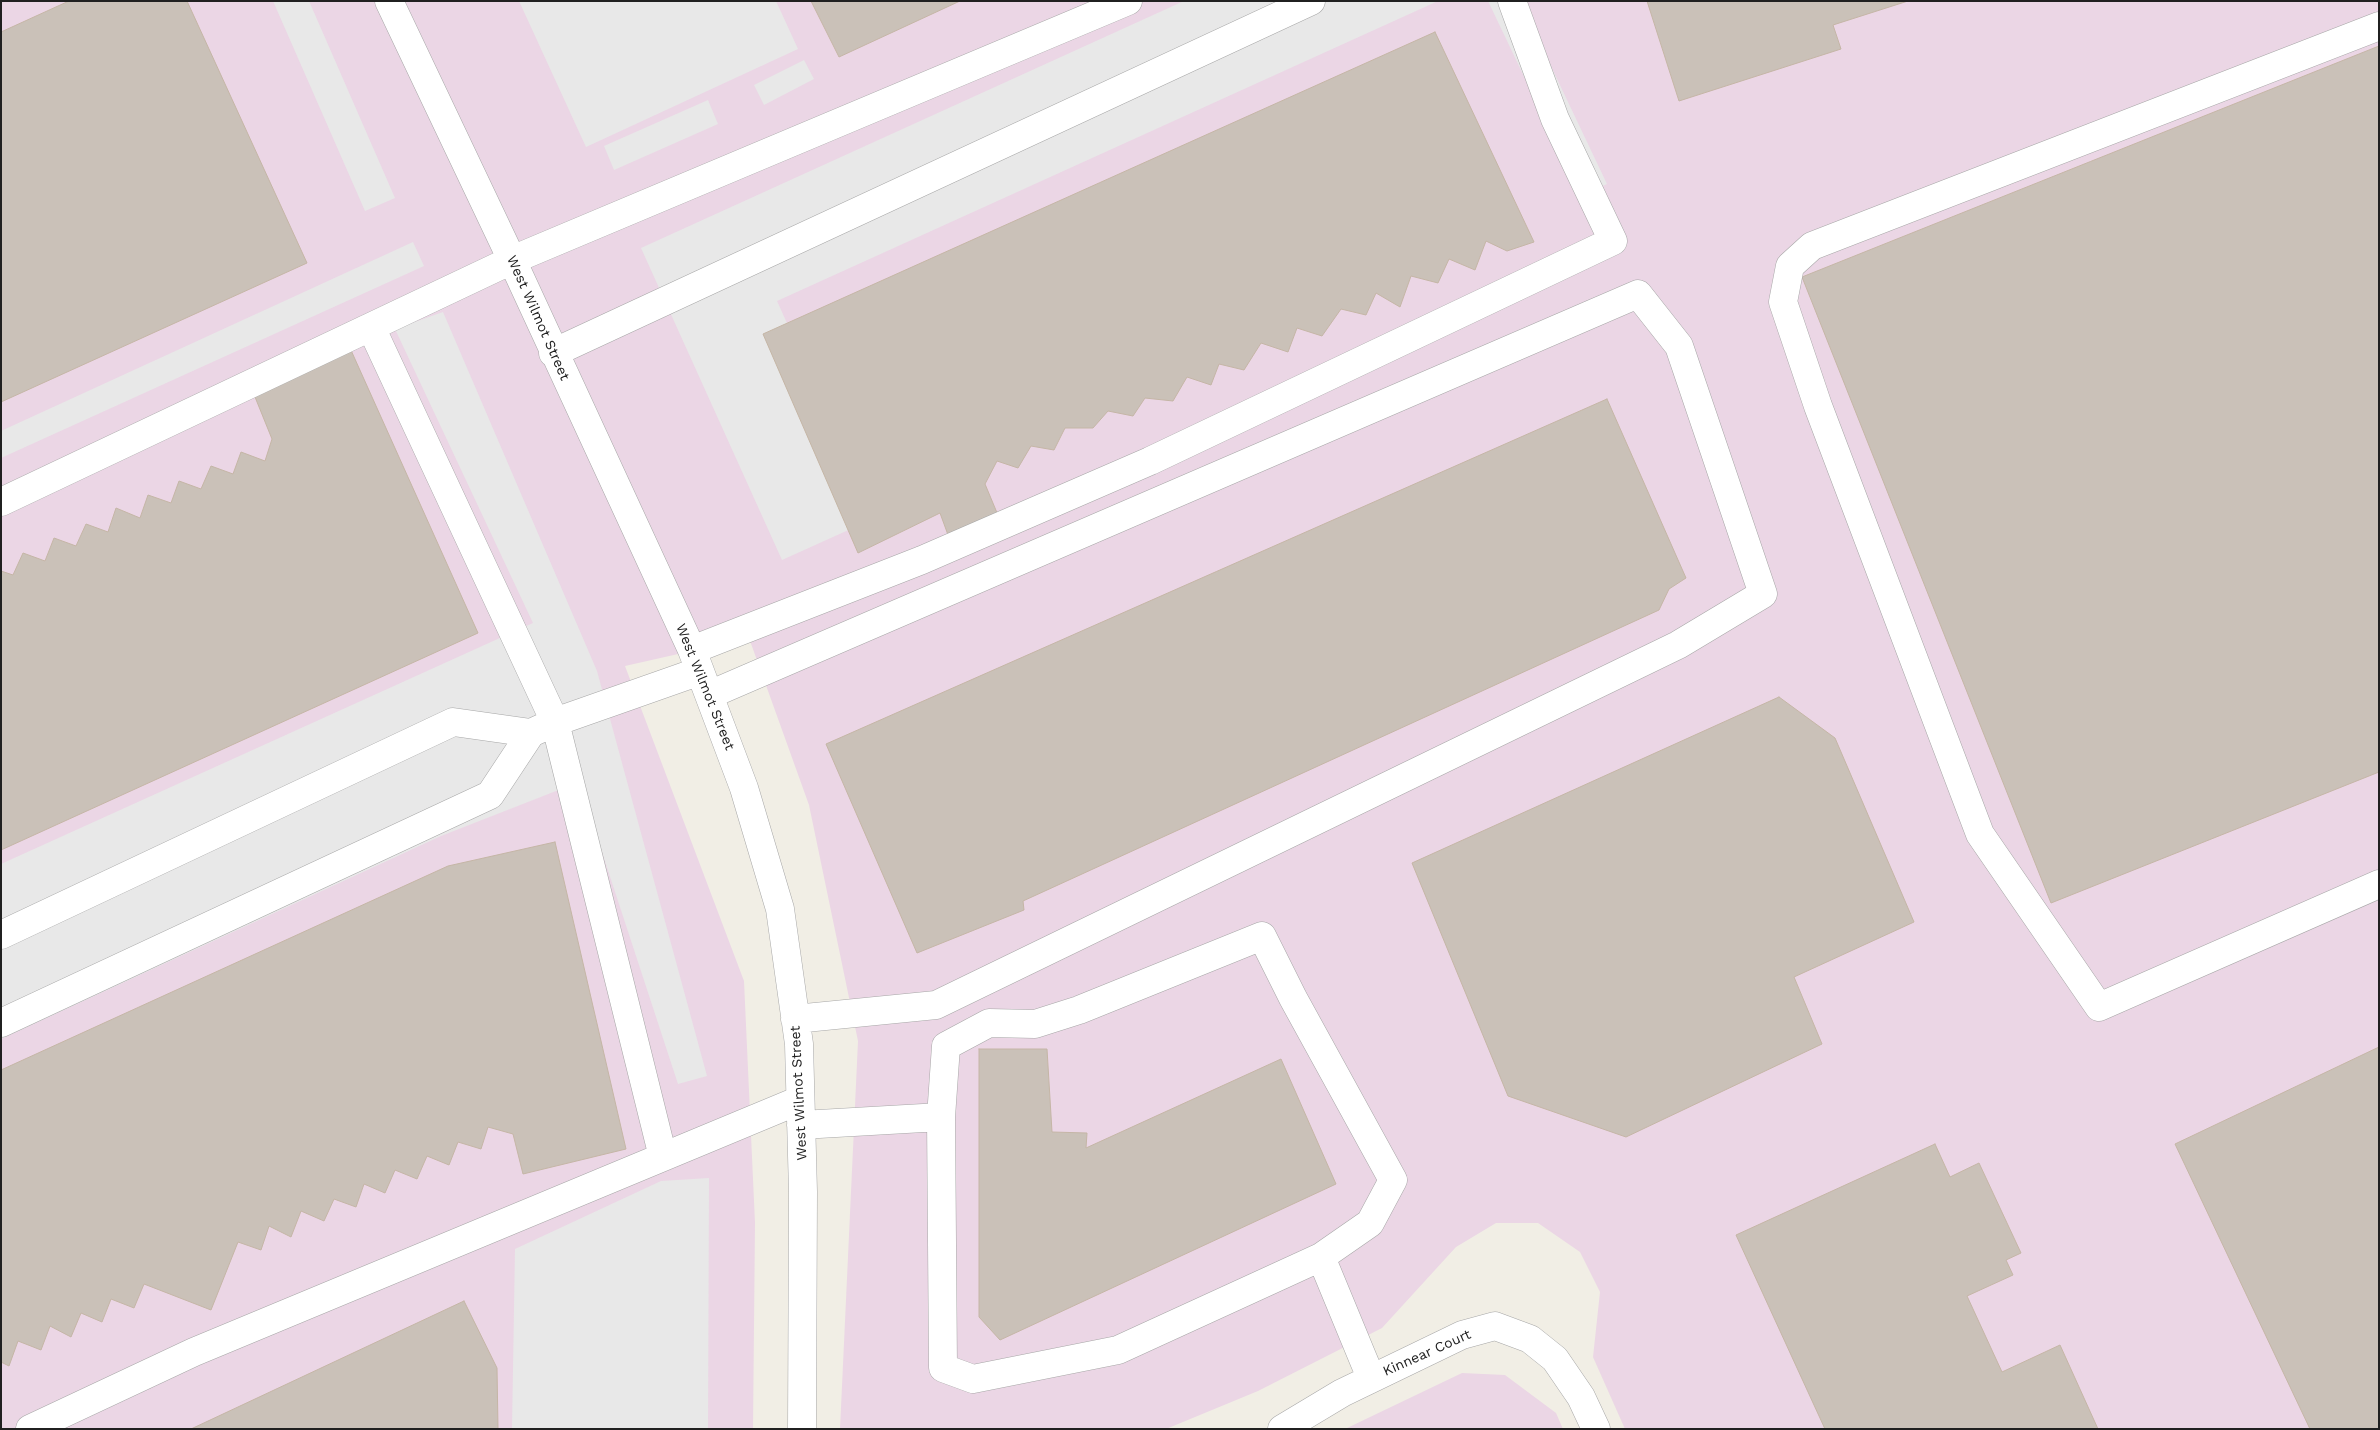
<!DOCTYPE html>
<style>
body{margin:0}
#map{position:relative;width:2380px;height:1430px;overflow:hidden;background:#f1eee5;font-family:"Work Sans",sans-serif}
canvas{display:block}
.frame{position:absolute;inset:0;border:2px solid #202020;pointer-events:none}
</style>
<div id="map">
<canvas width="2380" height="1430"></canvas>
<div class="frame"></div>
</div>
<script>
const context = document.querySelector('canvas').getContext('2d');
context.lineJoin = 'round';
function fillPath(path, color) { context.fillStyle = color; context.fill(path, 'evenodd'); }
const toPath = rows => new Path2D(rows.map(r => 'M' + r).join(''));
function trace(path, color, width, dash) { context.strokeStyle = color; context.lineWidth = width; context.lineCap = dash ? 'butt' : 'round'; context.setLineDash(dash || []); context.stroke(path); }
function drawText(font, color, halo, rows, align = 'center') {
  context.font = font + ' "Work Sans",sans-serif'; context.lineWidth = 4; context.setLineDash([]); context.textBaseline = 'middle'; context.strokeStyle = halo; context.fillStyle = color; for (const [text, x, y, turn = 0] of rows) {
    context.save(); context.translate(x, y); context.rotate((+turn || 0) * Math.PI / 180); context.textAlign = isNaN(turn) ? turn : align; if (halo) context.strokeText(text, 0, 0); context.fillText(text, 0, 0); context.restore();
  }
}
const industrial = toPath([
 [1,1,2379,1,2379,1429,1625,1429,1593,1357,1600,1292,1580,1252,1538,1223,1496,1223,1456,1247,1382,1328,1258,1391,1166,1429,840,1429,858,1041,809,805,749,638,625,666,744,981,755,1223,753,1429,1,1429],
 [1462,1373,1505,1375,1556,1413,1563,1429,1345,1429]
]);
const parking = toPath([
 [273,1,309,1,395,198,365,211],
 [519,1,776,1,798,49,586,147],
 [1184,1,1438,1,777,301,875,518,782,560,641,248],
 [1488,1,1520,1,1607,184,1581,196],
 [804,60,814,79,764,105,754,85],
 [708,100,718,124,614,170,604,146],
 [413,242,424,266,1,458,1,431],
 [443,312,597,671,707,1076,678,1084,579,782,441,836,1,1039,1,864,533,623,395,329],
 [709,1178,708,1429,512,1429,515,1249,661,1181]
]);
const building = toPath([
 [69,1,187,1,307,263,1,402,1,32,69,1],
 [811,1,960,1,839,57,811,1],
 [1647,1,1908,1,1833,25,1841,49,1679,101,1647,1],
 [1435,32,1534,242,1507,251,1486,241,1475,270,1449,259,1438,283,1411,276,1400,307,1376,293,1366,315,1341,309,1322,336,1297,328,1288,352,1261,343,1244,370,1219,364,1211,385,1187,377,1173,401,1145,398,1133,416,1108,411,1093,428,1065,428,1054,450,1031,446,1018,468,997,461,985,484,1000,520,951,543,940,513,858,553,763,334,1435,32],
 [2379,46,2379,772,2051,903,1802,277,2379,46],
 [350,348,478,633,1,850,1,571,13,575,23,553,45,561,54,538,76,546,86,524,108,532,116,508,140,518,148,495,171,503,179,481,201,489,211,466,233,474,241,452,265,461,272,439,253,392,350,348],
 [1607,399,1686,578,1669,589,1659,610,1023,901,1024,910,917,953,826,744,1607,399],
 [1779,697,1835,738,1914,922,1794,977,1822,1044,1626,1137,1508,1096,1412,863,1779,697],
 [555,842,626,1149,523,1174,513,1134,488,1127,481,1149,458,1142,449,1165,427,1156,417,1179,395,1170,385,1193,364,1184,356,1207,334,1199,324,1221,301,1211,291,1237,269,1226,261,1250,238,1242,211,1310,144,1284,134,1308,111,1299,102,1322,81,1313,71,1337,50,1326,41,1350,18,1341,9,1366,1,1362,1,1070,448,866,555,842],
 [2379,1047,2379,1429,2310,1429,2175,1144,2379,1047],
 [979,1049,1047,1049,1052,1132,1087,1133,1086,1148,1281,1059,1336,1184,1000,1340,979,1317,979,1049],
 [1935,1144,1950,1177,1979,1163,2021,1253,2006,1260,2013,1275,1967,1296,2002,1372,2060,1345,2098,1429,1825,1429,1736,1235,1935,1144],
 [464,1301,497,1368,498,1429,191,1429,464,1301]
]);
const minor = toPath([
 [389,1,512,260,692,650,744,788,780,909,799,1044,803,1192,802,1429],
 [2379,26,1812,246,1790,266,1783,302,1818,406,1980,834,2099,1007,2379,884],
 [371,327,555,722,663,1157],
 [553,353,1311,1],
 [1,502,512,260,1128,1],
 [692,650,922,560,1150,461,1613,241,1555,119,1512,1],
 [709,695,1638,294,1679,346,1763,594,1678,645,936,1005,795,1019],
 [1,935,453,722,531,733,555,722,700,671],
 [1,1023,490,795,531,733],
 [941,1117,946,1046,989,1023,1035,1024,1079,1010,1262,936,1293,998,1393,1180,1370,1223,1321,1257],
 [801,1125,941,1117,943,1368,973,1379,1118,1350,1321,1257,1371,1378],
 [30,1429,194,1352,800,1100],
 [1282,1429,1342,1393,1462,1335,1495,1326,1530,1339,1555,1359,1581,1397,1596,1429]
]);
const streetNames = [
 ["West Wilmot Street",538,318,66],
 ["West Wilmot Street",705,687,68],
 ["West Wilmot Street",799,1093,-93],
 ["Kinnear Court",1427,1353,-24]
];
fillPath(industrial, '#ebd6e5');
fillPath(parking, '#e8e8e8');
fillPath(building, '#cac1b8');
trace(building, '#c5b6a6', 1);
trace(minor, '#a7a7a7', 29);
trace(minor, '#fff', 28);
drawText('14px', '#202020', '#fff', streetNames);
</script>
